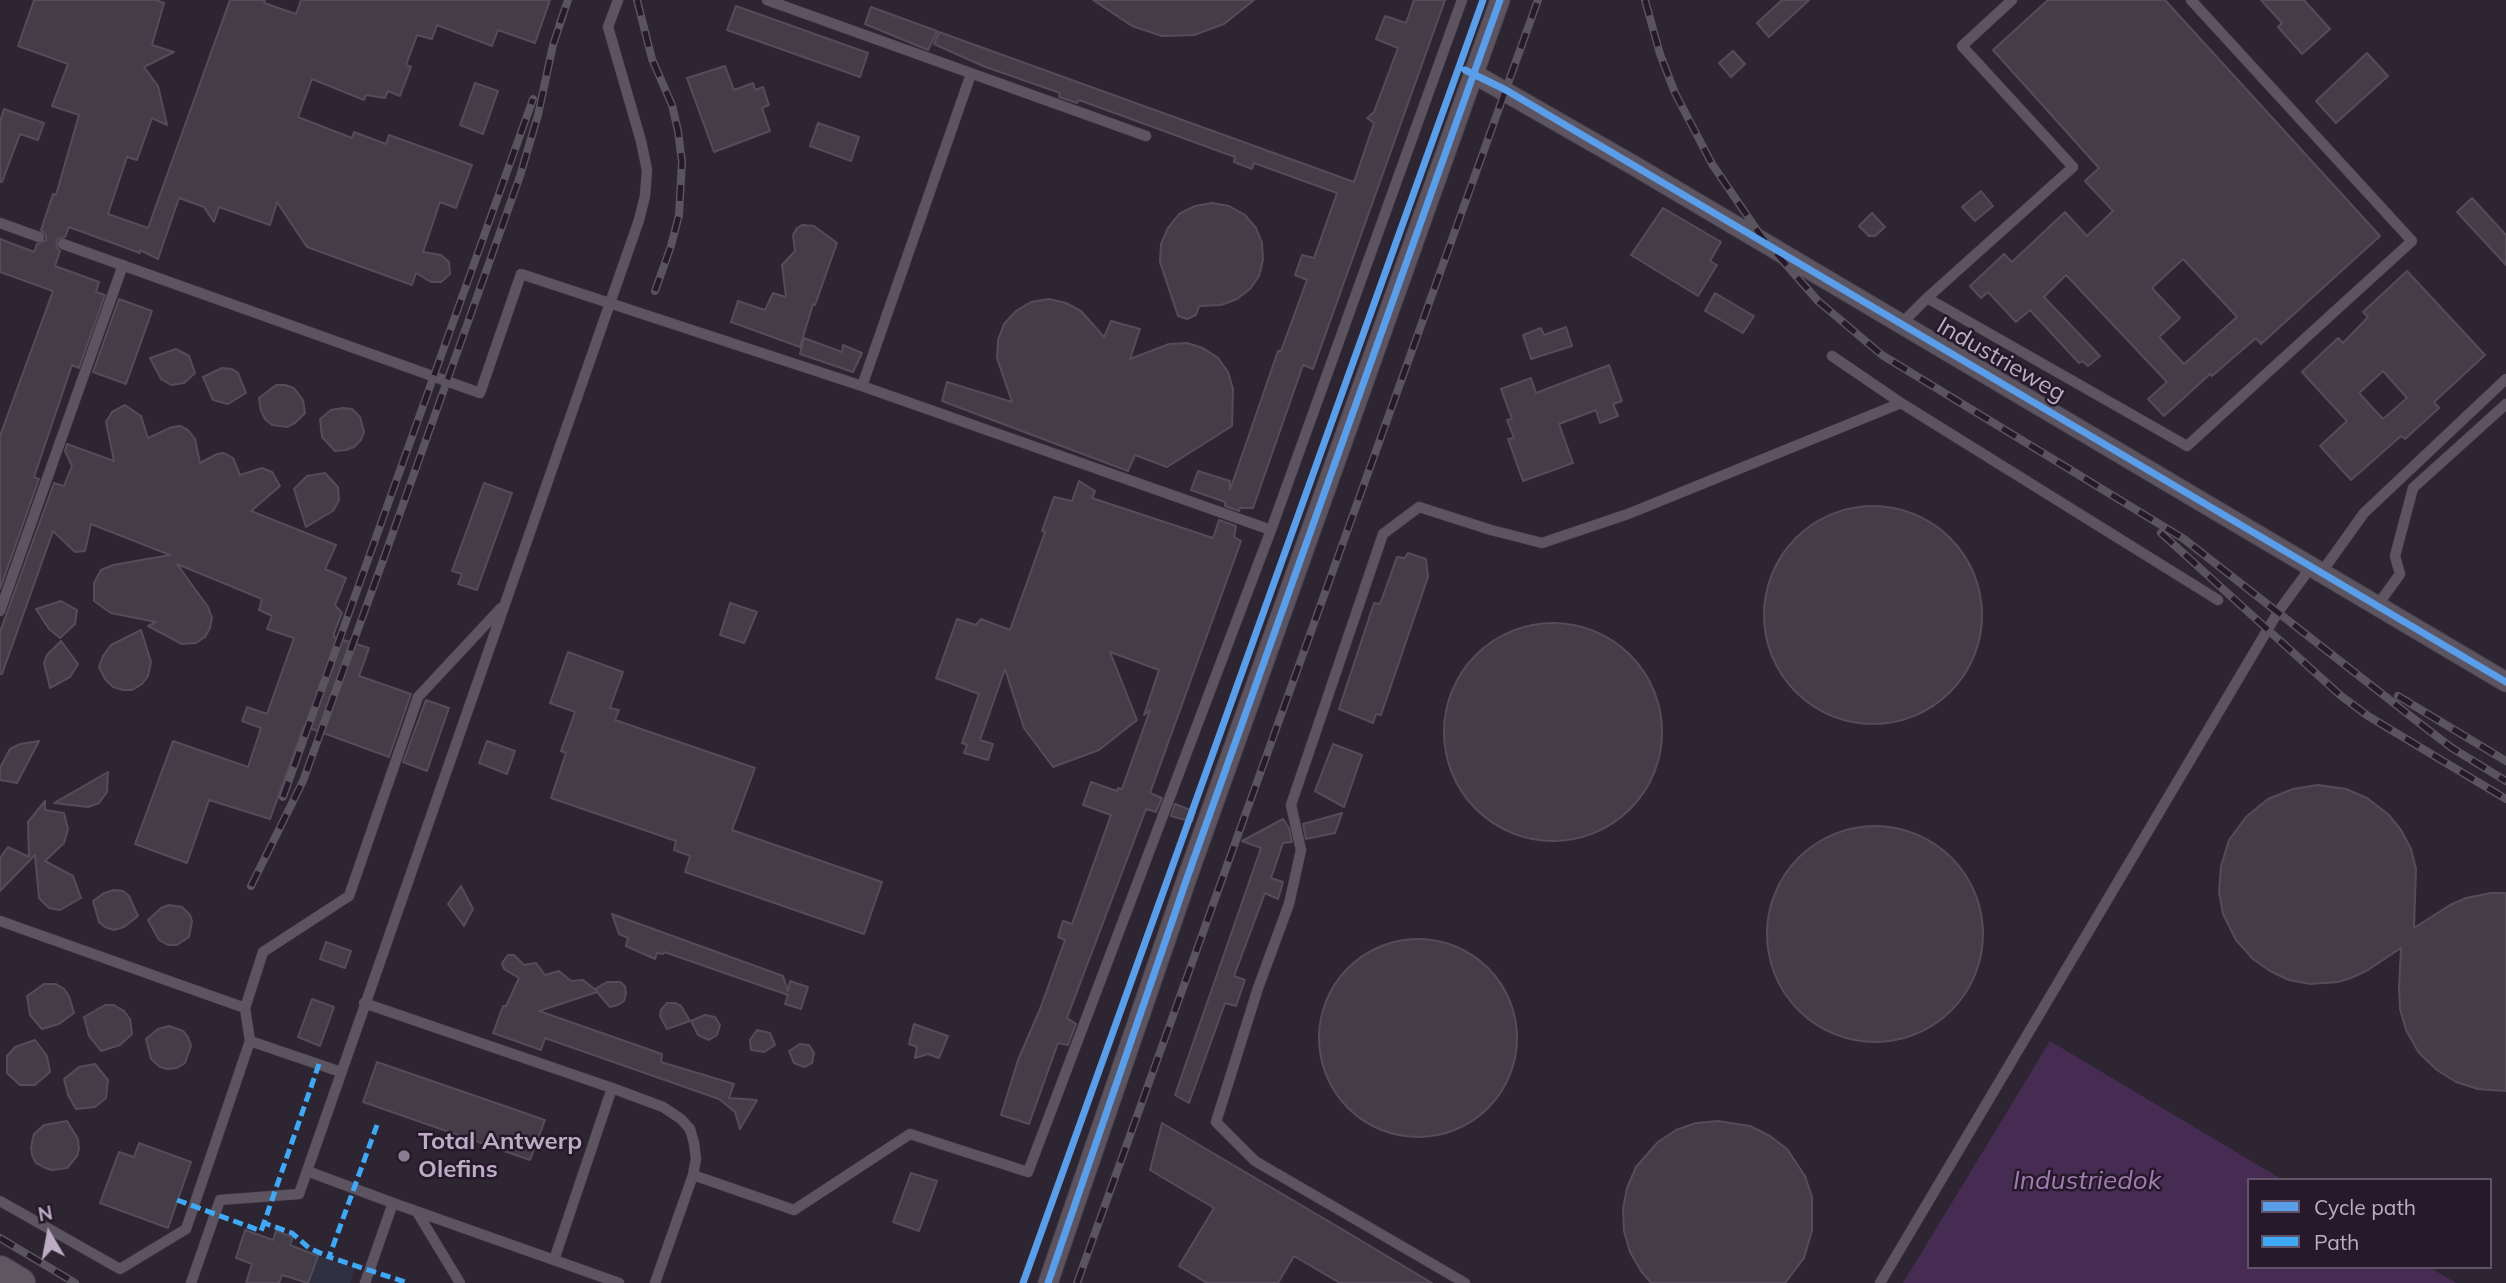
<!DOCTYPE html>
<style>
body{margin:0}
#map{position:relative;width:2506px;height:1283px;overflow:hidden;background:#2d2531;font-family:Mulish,sans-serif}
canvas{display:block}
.legend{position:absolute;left:2247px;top:1178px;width:245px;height:91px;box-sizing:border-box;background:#26192b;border:2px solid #625468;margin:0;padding:9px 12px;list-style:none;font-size:21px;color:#bdadc4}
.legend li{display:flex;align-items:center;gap:14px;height:35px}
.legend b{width:35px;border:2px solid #625468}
.north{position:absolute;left:14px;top:1199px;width:70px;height:70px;-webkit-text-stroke:5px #26192b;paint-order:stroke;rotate:350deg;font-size:19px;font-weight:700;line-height:28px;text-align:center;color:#bdadc4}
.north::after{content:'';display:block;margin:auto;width:24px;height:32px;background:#bdadc4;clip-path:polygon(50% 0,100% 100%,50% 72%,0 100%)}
</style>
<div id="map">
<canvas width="2506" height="1283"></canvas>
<ul class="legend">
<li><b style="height:9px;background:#5a9eea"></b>Cycle path</li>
<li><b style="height:9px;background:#3fa9f5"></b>Path</li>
</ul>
<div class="north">N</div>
</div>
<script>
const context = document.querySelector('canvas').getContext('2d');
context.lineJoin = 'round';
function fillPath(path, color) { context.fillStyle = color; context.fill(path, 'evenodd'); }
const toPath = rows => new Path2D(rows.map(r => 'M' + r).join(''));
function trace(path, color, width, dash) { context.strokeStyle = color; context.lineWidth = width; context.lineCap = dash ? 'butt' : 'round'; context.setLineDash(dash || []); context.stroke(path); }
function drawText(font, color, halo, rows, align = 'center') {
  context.font = font + ' Mulish,sans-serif'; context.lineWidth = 5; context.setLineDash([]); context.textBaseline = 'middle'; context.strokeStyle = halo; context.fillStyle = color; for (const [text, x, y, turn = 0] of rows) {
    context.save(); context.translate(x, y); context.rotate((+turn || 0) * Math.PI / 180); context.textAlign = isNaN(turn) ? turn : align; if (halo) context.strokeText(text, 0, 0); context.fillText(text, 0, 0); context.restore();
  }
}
const green = toPath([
 [318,1256,355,1268,350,1283,308,1283]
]);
const water = toPath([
 [2050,1041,2283,1180,2249,1180,2249,1267,2429,1267,2456,1283,1903,1283]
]);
const building = toPath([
 [34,0,156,0,164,3,152,45,174,52,144,67,158,86,167,125,152,118,137,160,127,157,108,214,148,228,230,0,265,0,264,3,296,14,301,0,550,0,535,43,498,30,492,46,437,25,432,39,417,35,406,65,411,67,400,96,388,91,385,98,366,95,364,100,312,79,298,117,352,138,354,132,386,144,389,135,472,165,456,208,440,202,423,252,441,255,449,262,450,274,441,282,431,282,416,273,412,285,307,247,277,202,270,225,219,207,214,222,204,207,179,198,158,259,140,250,140,253,69,227,65,237,58,239,56,246,60,251,55,266,99,282,96,292,105,295,79,368,72,365,34,477,39,479,0,589,0,436,53,291,0,272,0,239,34,252,37,244,46,240,46,235,41,230,53,194,56,195,79,115,52,106,68,64,18,46,34,0],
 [1093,0,1254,0,1224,24,1194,35,1162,36,1132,26,1093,0],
 [1414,0,1445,0,1313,369,1303,365,1253,508,1240,508,1239,511,1225,506,1225,502,1191,490,1198,471,1230,481,1230,490,1278,351,1281,351,1307,280,1295,275,1302,255,1314,258,1337,193,1254,163,1252,169,1234,162,1235,157,1079,100,1077,103,1059,97,1060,93,983,66,934,44,939,32,1354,182,1374,123,1367,118,1374,112,1398,48,1376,39,1385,16,1406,23,1414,0],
 [1782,0,1809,0,1769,37,1757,23,1782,0],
 [2048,0,2165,0,2380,236,2261,344,2256,338,2212,376,2210,374,2164,416,2148,399,2167,382,2066,275,2044,297,2100,356,2088,366,2082,361,2079,363,2030,310,2016,322,1988,292,1981,298,1970,286,2004,254,2012,262,2065,212,2087,236,2113,211,2085,181,2099,168,1993,50,2048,0],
 [2183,259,2237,317,2184,364,2159,337,2180,318,2152,288,2183,259],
 [2261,0,2304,0,2330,29,2302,54,2278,27,2282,23,2261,0],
 [736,6,868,53,860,77,727,30,736,6],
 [871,7,937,31,928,50,865,24,871,7],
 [1733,51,1745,64,1731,77,1719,63,1733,51],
 [2367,53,2388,76,2336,123,2316,101,2367,53],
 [725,66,734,90,753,83,755,90,763,87,769,105,762,108,770,131,714,152,687,78,725,66],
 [475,83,498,91,483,134,460,125,475,83],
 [4,109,44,123,38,140,20,134,2,182,0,182,0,122,4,109],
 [818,123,859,137,851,161,810,146,818,123],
 [1981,191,1993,206,1975,221,1962,207,1981,191],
 [2472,198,2506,235,2506,265,2457,212,2472,198],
 [1212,203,1229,206,1245,215,1256,228,1262,243,1263,260,1259,276,1250,289,1237,299,1221,305,1199,306,1196,315,1187,319,1178,316,1160,262,1161,244,1168,228,1179,214,1195,206,1212,203],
 [1663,208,1721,242,1710,261,1717,265,1698,296,1631,255,1663,208],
 [1872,213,1885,227,1875,236,1869,236,1859,226,1872,213],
 [802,225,814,226,837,243,815,305,813,304,800,347,731,322,738,301,765,310,773,293,786,297,782,265,795,251,793,235,797,228,802,225],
 [2407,271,2485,355,2434,402,2439,408,2405,439,2401,436,2351,480,2320,446,2347,421,2302,372,2338,338,2343,343,2368,317,2363,312,2407,271],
 [2383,371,2407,398,2383,419,2359,393,2383,371],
 [1715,293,1754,316,1743,333,1705,311,1715,293],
 [119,299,152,311,126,384,93,372,119,299],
 [1049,299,1066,303,1081,311,1104,337,1111,321,1140,329,1130,359,1169,344,1187,343,1203,348,1218,358,1228,372,1233,389,1232,426,1167,467,1135,455,1128,471,942,401,947,382,1012,402,997,358,998,340,1004,324,1016,311,1031,302,1049,299],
 [1566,327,1572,346,1531,359,1523,335,1541,328,1544,335,1566,327],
 [804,338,842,352,843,345,862,353,853,372,800,354,804,338],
 [176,349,189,356,195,373,184,383,171,385,161,379,150,358,176,349],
 [1609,365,1622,401,1613,404,1618,416,1600,423,1596,410,1559,424,1573,463,1523,481,1508,439,1514,438,1507,420,1512,419,1501,389,1531,378,1536,393,1609,365],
 [222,368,232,369,238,373,246,393,228,404,213,400,203,377,222,368],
 [276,385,285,385,294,388,303,400,305,413,295,423,287,427,272,425,265,419,261,411,259,398,276,385],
 [125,405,141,416,148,438,172,427,180,426,188,430,195,439,200,463,217,454,224,453,233,458,240,475,262,468,272,472,280,486,251,511,336,545,325,569,346,578,335,605,342,613,334,633,334,637,369,648,359,676,411,694,389,757,304,726,270,819,209,800,187,863,135,844,173,741,248,767,261,728,242,721,247,707,267,714,294,638,267,629,272,616,259,610,262,599,177,564,208,607,212,618,210,628,205,637,196,643,182,644,148,626,156,622,111,613,94,601,94,583,101,570,113,565,170,555,91,524,85,551,75,552,53,531,2,674,0,674,0,632,54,483,64,486,72,466,65,451,67,444,114,461,106,422,112,412,125,405],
 [343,408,352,409,360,417,364,432,361,440,354,447,346,450,335,451,322,437,320,419,331,410,343,408],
 [325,473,338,487,339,500,333,511,306,527,294,489,307,476,325,473],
 [1079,481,1095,491,1092,498,1213,538,1219,520,1236,526,1234,537,1241,541,1150,793,1162,798,1156,812,1146,809,1067,1018,1076,1024,1068,1045,1058,1043,1029,1124,1001,1115,1018,1060,1040,1009,1065,940,1058,937,1063,921,1072,924,1111,815,1083,805,1091,782,1117,791,1118,788,1122,789,1150,710,1144,715,1159,670,1110,652,1137,720,1099,750,1053,767,1024,728,1005,669,980,740,993,744,988,760,964,753,967,745,962,743,979,694,936,678,957,619,976,625,981,619,1010,630,1045,532,1042,531,1054,497,1072,501,1079,481],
 [484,483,512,493,477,590,458,584,462,574,452,571,484,483],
 '1764 615a109 109 0 1 1 218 0a109 109 0 1 1-218 0Z',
 [1408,553,1426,559,1428,577,1381,715,1376,714,1373,723,1339,709,1374,603,1380,604,1397,557,1405,558,1408,553],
 [61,601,77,610,75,624,60,638,49,629,36,609,61,601],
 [730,603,757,612,744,643,720,635,730,603],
 '1444 732a109 109 0 1 1 218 0a109 109 0 1 1-218 0Z',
 [141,630,151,662,148,676,142,684,132,690,123,690,113,687,105,679,99,667,103,656,111,645,141,630],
 [61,641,78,664,70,677,50,688,44,663,47,655,61,641],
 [568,652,623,672,610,708,619,710,615,720,755,768,732,830,882,882,864,934,685,872,690,856,674,850,676,841,551,798,566,753,561,751,575,712,550,703,568,652],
 [426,700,449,708,427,771,403,762,426,700],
 [39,741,17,783,0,780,0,768,10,749,20,744,39,741],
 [487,741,515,751,507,774,479,763,487,741],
 [1333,744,1362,755,1344,807,1315,791,1333,744],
 [108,772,107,792,99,803,88,807,54,803,108,772],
 [2318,785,2346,789,2367,798,2388,814,2401,830,2411,849,2416,869,2414,928,2450,905,2466,898,2491,893,2506,893,2506,1091,2478,1089,2456,1082,2437,1070,2419,1053,2406,1030,2400,1009,2399,988,2401,948,2368,970,2351,978,2338,982,2310,984,2289,980,2270,971,2253,959,2236,940,2223,914,2219,892,2221,866,2229,840,2246,817,2268,799,2293,789,2318,785],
 [45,801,45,810,64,813,68,829,64,843,45,861,73,876,81,898,60,910,49,908,39,898,35,855,0,891,0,858,8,847,29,857,28,822,45,801],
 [1175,804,1195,812,1192,822,1171,816,1175,804],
 [1342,813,1335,833,1306,839,1303,824,1342,813],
 [1283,819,1289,828,1292,842,1283,843,1271,878,1283,882,1278,899,1265,893,1234,976,1245,980,1236,1006,1225,1003,1189,1103,1175,1095,1261,848,1242,841,1283,819],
 '1767 934a108 108 0 1 1 216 0a108 108 0 1 1-216 0Z',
 [461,886,473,909,464,926,448,904,461,886],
 [114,890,123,891,129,896,138,916,124,927,114,930,105,927,99,922,93,901,104,893,114,890],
 [169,905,182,907,190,915,192,921,189,937,177,945,168,945,159,940,148,920,161,908,169,905],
 [612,914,783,976,788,991,790,981,808,987,801,1009,785,1004,788,995,664,952,663,954,657,953,655,959,626,946,628,938,619,934,612,914],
 '1319 1038a99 99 0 1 1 198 0a99 99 0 1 1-198 0Z',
 [326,942,351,951,345,968,320,959,326,942],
 [508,955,514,955,524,965,536,963,545,975,559,971,571,981,583,980,597,991,595,989,607,982,620,982,625,986,626,993,624,1001,618,1005,610,1007,597,992,539,1011,662,1054,661,1062,734,1084,729,1098,757,1100,740,1129,735,1112,719,1099,545,1038,541,1050,493,1033,503,1006,506,1006,519,978,504,969,502,963,508,955],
 [44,984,56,984,64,989,69,996,74,1013,59,1024,42,1029,30,1015,27,996,44,984],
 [312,999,334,1007,320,1046,298,1037,312,999],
 [667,1003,675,1003,681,1006,690,1021,667,1029,660,1016,661,1010,667,1003],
 [105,1005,114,1005,124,1011,130,1019,132,1034,120,1045,101,1051,89,1036,84,1017,105,1005],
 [705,1015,715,1017,720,1025,717,1035,709,1040,698,1035,691,1021,705,1015],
 [914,1024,948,1036,939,1058,928,1054,915,1058,917,1047,909,1044,914,1024],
 [169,1026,183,1031,188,1037,191,1046,185,1063,177,1068,167,1069,160,1067,151,1059,146,1039,158,1029,169,1026],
 [757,1030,770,1033,775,1045,764,1052,751,1050,750,1040,757,1030],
 [35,1040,47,1056,50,1072,35,1085,20,1085,7,1073,7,1056,15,1047,35,1040],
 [800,1044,809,1045,814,1053,812,1063,804,1067,794,1063,789,1051,800,1044],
 [377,1062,545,1120,530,1160,363,1102,377,1062],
 [95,1064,108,1080,106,1098,95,1107,76,1109,68,1095,64,1079,79,1067,95,1064],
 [67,1121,78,1139,79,1149,77,1156,67,1168,52,1170,45,1168,36,1163,32,1155,31,1147,34,1134,44,1125,67,1121],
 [1718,1121,1750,1126,1770,1136,1787,1149,1805,1176,1812,1197,1812,1230,1804,1258,1785,1283,1651,1283,1641,1271,1630,1252,1624,1231,1623,1209,1627,1188,1636,1167,1658,1142,1676,1130,1696,1123,1718,1121],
 [1162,1123,1345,1231,1432,1283,1340,1283,1294,1256,1278,1283,1207,1283,1179,1266,1214,1208,1150,1170,1162,1123],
 [139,1143,191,1162,168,1228,100,1203,119,1152,134,1157,139,1143],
 [911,1173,937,1181,919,1231,893,1222,911,1173],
 [245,1230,273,1240,276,1231,293,1237,290,1245,318,1256,308,1283,282,1275,279,1283,246,1283,252,1264,236,1258,245,1230]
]);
const lane = toPath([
 [767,0,1146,136],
 [0,223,39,237],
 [63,244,480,393,521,274,862,386,1271,530],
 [1927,298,2073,167,1962,46,2012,0],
 [1901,324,1927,298,2187,446,2412,241,2191,0],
 [1832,356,1901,403],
 [862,386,971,74],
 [2321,573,2364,513,2506,379],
 [2377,606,2400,574,2395,556,2413,488,2506,404],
 [0,611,123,265],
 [0,921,245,1008,263,952,349,896,418,697,501,608],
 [364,1003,612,1088,554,1260,393,1203],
 [250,1041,341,1072],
 [612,1088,663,1107,681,1119,690,1129,694,1143,696,1159,693,1175,655,1283],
 [307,1171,393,1203,365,1283],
 [693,1175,794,1210,910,1134,1028,1172,1271,530,1462,0],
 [0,1201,120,1269,186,1229,250,1041,245,1008],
 [417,1212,460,1283],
 [554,1260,619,1283],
 [191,1283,220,1200,299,1194,639,220,645,196,647,170,641,141,608,27,618,0],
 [1465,1283,1255,1161,1216,1122,1258,988,1289,904,1301,850,1291,805,1383,534,1419,507,1491,530,1542,543,1628,514,1901,403,2218,600],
 [1880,1283,2278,612,2311,567]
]);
const street = toPath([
 [1474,74,1633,165,2506,682],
 [1048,1283,1187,878,1500,0]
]);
const primary = toPath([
 [0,1271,20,1283]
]);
const rail = toPath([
 [637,0,652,59,672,105,678,131,682,162,679,215,671,246,655,291],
 [1645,0,1660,54,1675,93,1712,164,1761,236,1818,301,1882,355,2184,539,2418,722,2452,748,2506,781],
 [560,23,568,0],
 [2161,533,2340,695,2368,716,2506,799],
 [2398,696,2506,761],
 [283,797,533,99],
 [251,886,303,781,385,555,520,176,538,115,553,45,563,15],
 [0,1238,75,1283],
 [1077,1283,1538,0]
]);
const quiet = toPath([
 [319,1064,264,1223,292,1233,309,1248,329,1257],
 [377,1125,329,1257,408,1283],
 [177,1200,261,1231,264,1223]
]);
const cycleway = toPath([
 [1465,70,1506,90,1633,165,2506,682],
 [1023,1283,1483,0],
 [1048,1283,1187,878,1500,0]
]);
const markers = [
 [404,1156,7,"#8b7d91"]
];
const streetNames = [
 ["Industrieweg",2001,360,30]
];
const poiNames = [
 ["Total Antwerp",418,1142],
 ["Olefins",418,1170]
];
const waterNames = [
 ["Industriedok",2087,1181]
];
fillPath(green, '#303043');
fillPath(water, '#462c52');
fillPath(building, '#443d48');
trace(building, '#554c5a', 2);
trace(lane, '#47414b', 11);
trace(street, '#47414b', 21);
trace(primary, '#4a424e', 32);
trace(lane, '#5c5460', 10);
trace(street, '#5c5460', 19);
trace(primary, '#5e5762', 30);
trace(rail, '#5a545e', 8);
trace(rail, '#26192b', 5, [16]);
trace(quiet, '#3fa9f5', 5, [10, 5]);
trace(cycleway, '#5a9eea', 7);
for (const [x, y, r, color] of markers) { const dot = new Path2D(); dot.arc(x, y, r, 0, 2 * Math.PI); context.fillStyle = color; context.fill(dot); trace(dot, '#26192b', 2.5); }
drawText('24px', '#bdadc4', '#26192b', streetNames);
drawText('bold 24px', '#bdadc4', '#26192b', poiNames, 'left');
drawText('italic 26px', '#a07db1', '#26192b', waterNames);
</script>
